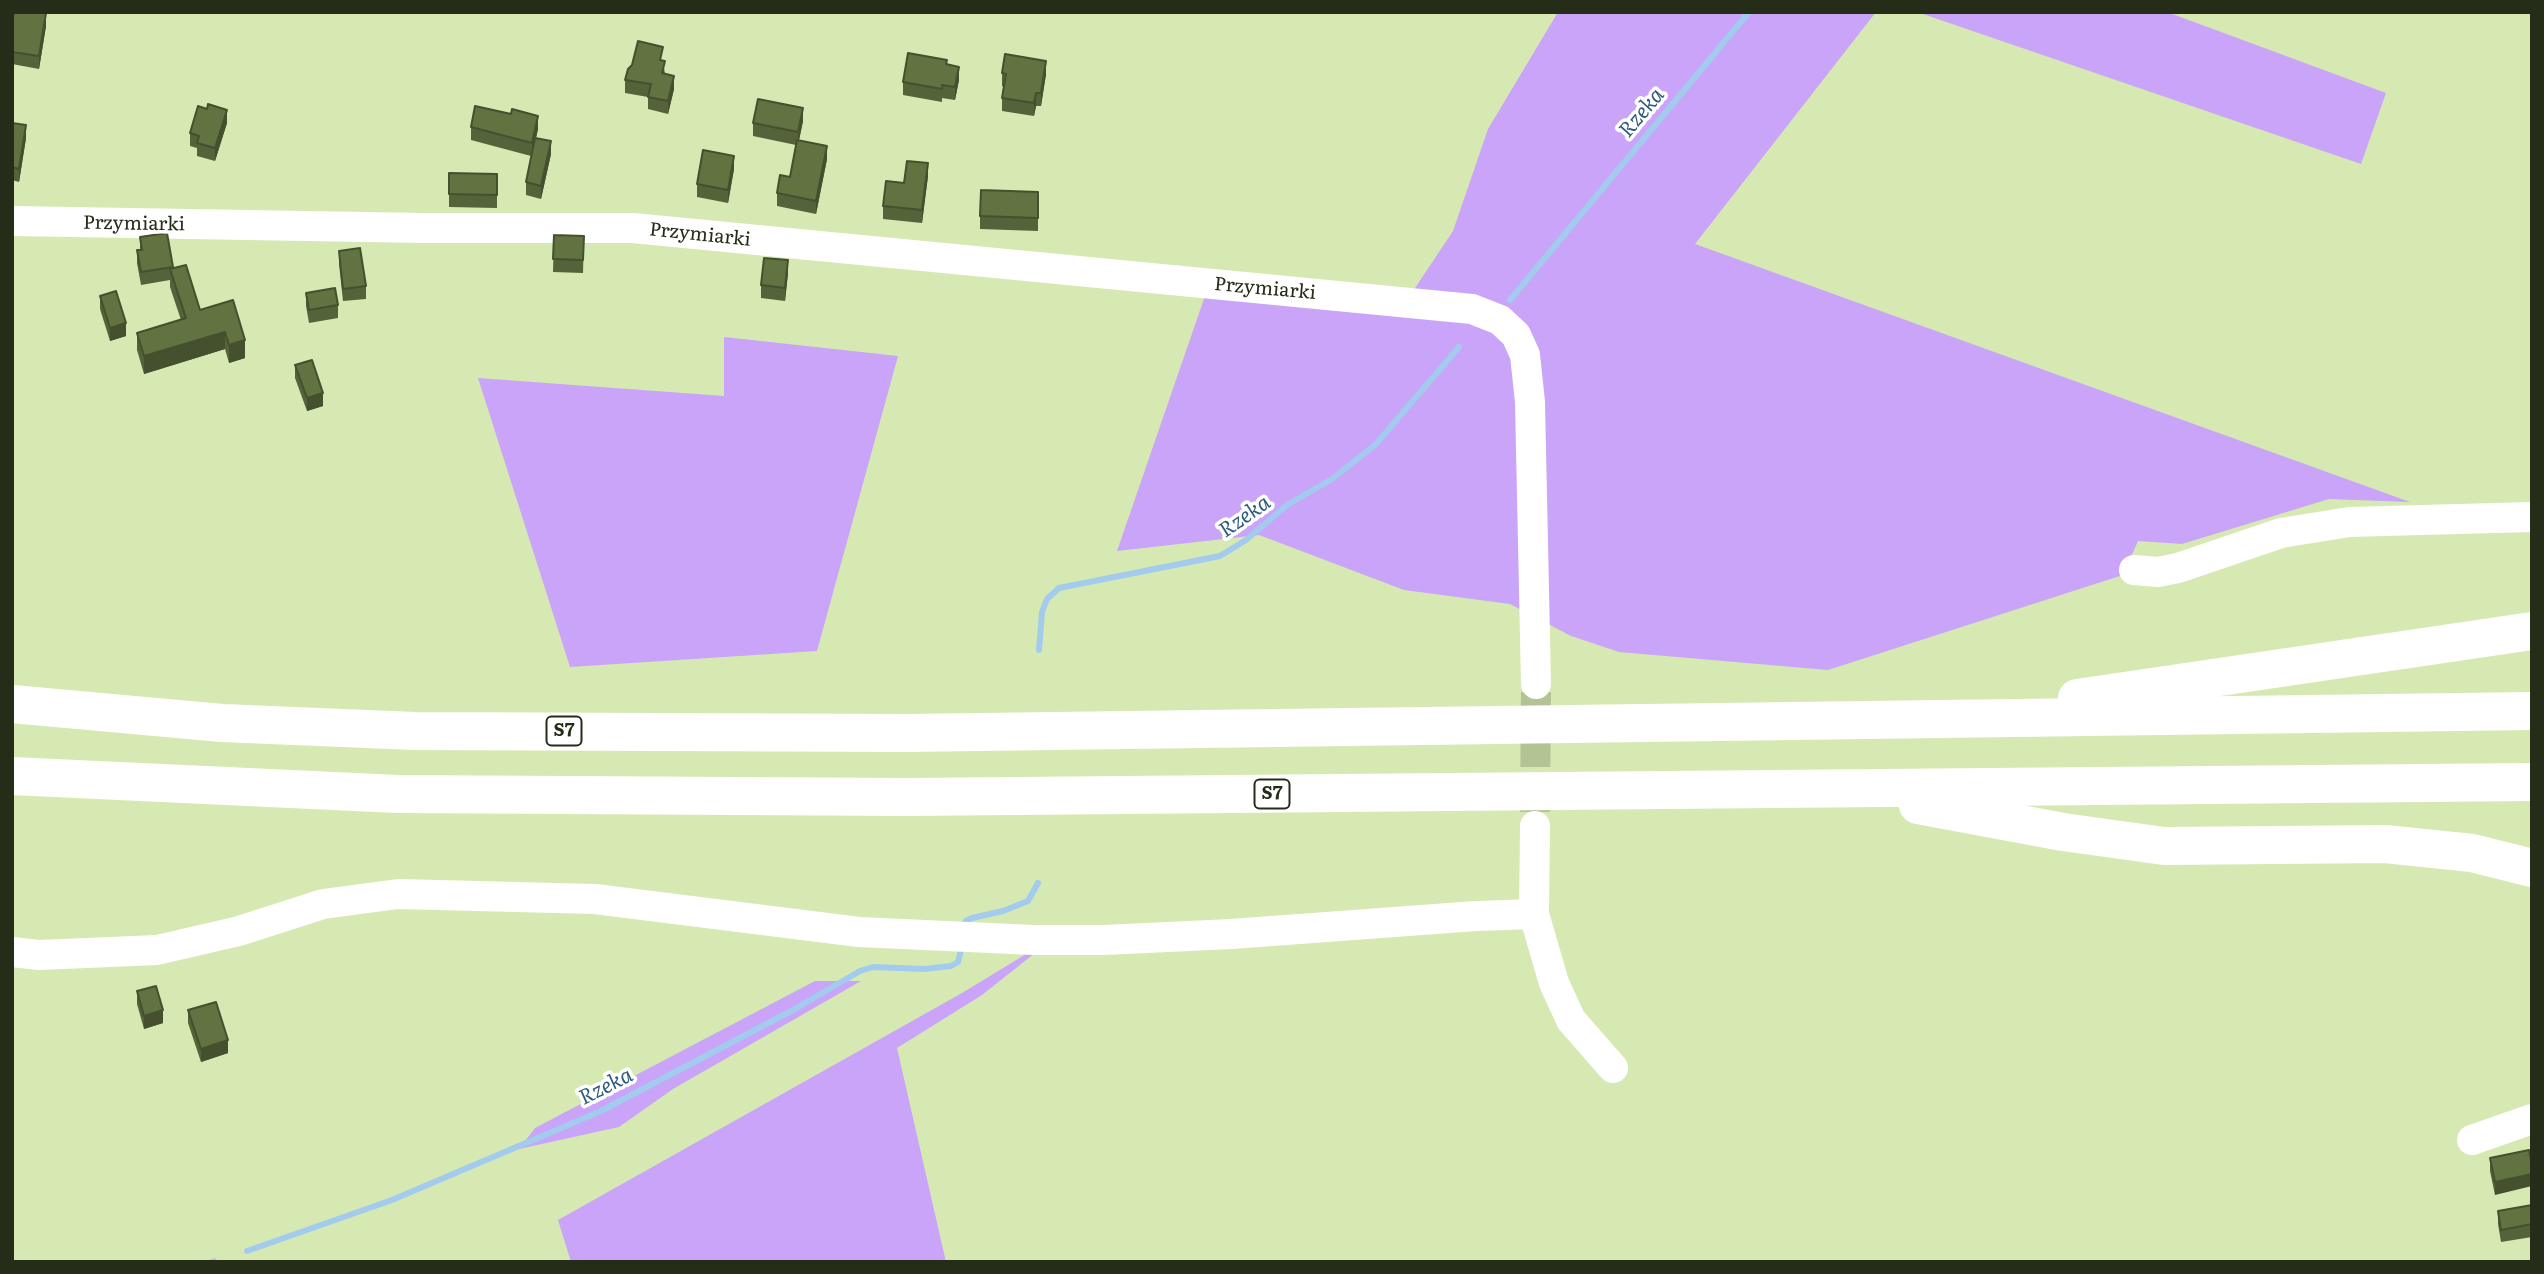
<!DOCTYPE html>
<style>
body{margin:0}
#map{position:relative;width:2544px;height:1274px;overflow:hidden;background:#d6e9b3;font-family:Literata,serif}
canvas{display:block}
.frame{position:absolute;inset:0;border:14px solid #252c18;pointer-events:none}
</style>
<div id="map">
<canvas width="2544" height="1274"></canvas>
<div class="frame"></div>
</div>
<script>
const context = document.querySelector('canvas').getContext('2d');
context.lineJoin = 'round';
function fillPath(path, color) { context.fillStyle = color; context.fill(path, 'evenodd'); }
const toPath = rows => new Path2D(rows.map(r => 'M' + r).join(''));
function trace(path, color, width, dash) { context.strokeStyle = color; context.lineWidth = width; context.lineCap = dash ? 'butt' : 'round'; context.setLineDash(dash || []); context.stroke(path); }
function drawText(font, color, halo, rows, align = 'center') {
  context.font = font + ' Literata,serif'; context.lineWidth = 7; context.setLineDash([]); context.textBaseline = 'middle'; context.strokeStyle = halo; context.fillStyle = color; for (const [text, x, y, turn = 0] of rows) {
    context.save(); context.translate(x, y); context.rotate((+turn || 0) * Math.PI / 180); context.textAlign = isNaN(turn) ? turn : align; if (halo) context.strokeText(text, 0, 0); context.fillText(text, 0, 0); context.restore();
  }
}
const green = toPath([
 [1558,12,1876,12,1695,244,2410,502,2329,499,2182,544,2138,541,2123,575,1828,670,1619,652,1571,636,1510,604,1404,590,1259,535,1117,551,1207,290,1413,291,1453,231,1488,129],
 [1917,12,2167,12,2386,93,2361,164],
 [724,337,898,356,817,651,570,667,478,378,724,396],
 [1059,934,982,995,897,1048,946,1262,571,1262,558,1220,962,993],
 [815,981,861,981,673,1089,619,1127,519,1149,535,1128]
]);
const stream = toPath([
 [1510,300,1749,12],
 [1039,650,1042,612,1047,599,1059,588,1220,556,1246,540,1287,505,1332,479,1375,445,1459,347],
 [962,926,966,921,972,918,1003,911,1028,901,1038,883],
 [247,1251,392,1200,601,1111,793,1010,860,971,873,967,924,969,951,966,958,962,962,946],
 [212,1262,214,1261]
]);
const minorTunnel = toPath([
 [1535,812,1536,684]
]);
const minor = toPath([
 [12,221,424,228,633,228,1472,309,1500,320,1516,335,1525,355,1530,402,1536,684],
 [2134,570,2158,572,2178,568,2281,533,2349,522,2532,517],
 [1535,826,1534,914,1554,983,1571,1020,1613,1068],
 [12,952,39,955,157,950,239,931,323,904,398,894,595,899,859,932,1034,940,1104,940,1231,934,1476,916,1534,914],
 [2472,1140,2532,1119]
]);
const highway = toPath([
 [2077,698,2532,631],
 [12,704,222,723,415,731,906,733,2532,711],
 [12,776,398,794,907,797,2532,782],
 [1918,805,2063,832,2164,846,2385,844,2472,853,2532,868]
]);
const wall = toPath([
 [12,22,46,26,39,69,12,64],
 [663,61,665,74,674,89,668,114,648,109,648,97,625,93,625,80],
 [947,64,959,80,955,100,942,98,942,102,903,95,903,82],
 [1002,73,1046,74,1041,106,1036,106,1034,116,1002,111,1002,98,1004,87,1002,86],
 [803,121,799,140,827,159,816,214,777,206,777,193,790,177,796,145,753,136,753,123],
 [12,123,26,138,19,182,12,180],
 [227,123,215,161,197,156,197,148,190,146,190,133],
 [471,127,538,129,536,138,551,154,541,199,526,195,526,182,531,156,471,140],
 [734,169,728,203,697,197,697,184],
 [449,173,497,174,497,208,449,207],
 [928,176,922,223,883,219,883,206,904,183],
 [1038,192,1038,231,980,229,980,216],
 [167,233,173,268,200,310,233,300,245,358,229,363,225,349,144,374,137,350,137,333,181,320,170,287,170,280,141,285,137,263,137,250,140,250,140,237],
 [554,235,584,236,583,273,553,272],
 [339,251,366,286,366,299,343,301,339,264],
 [788,273,785,301,761,298,761,285],
 [306,293,338,305,338,318,309,323,306,306],
 [100,296,126,336,110,341,100,309],
 [295,365,323,406,307,411,295,378],
 [137,991,163,1023,144,1029,137,1004],
 [188,1010,228,1053,201,1062,188,1023],
 [2529,1150,2495,1195,2490,1171,2490,1158],
 [2532,1205,2532,1237,2501,1242,2498,1224,2498,1211]
]);
const shadedWall = toPath([
 [46,13,46,26,39,69,39,56],
 [1046,61,1046,74,1041,106,1041,93],
 [959,67,959,80,955,100,955,87],
 [674,76,674,89,668,114,668,101],
 [1036,93,1036,106,1034,116,1034,103],
 [803,108,803,121,798,145,798,132],
 [227,110,227,123,215,161,215,148],
 [538,116,538,129,532,156,532,143],
 [26,125,26,138,19,182,19,169],
 [551,141,551,154,541,199,541,186],
 [827,146,827,159,816,214,816,201],
 [734,156,734,169,728,203,728,190],
 [928,163,928,176,922,223,922,210],
 [788,260,788,273,785,301,785,288],
 [126,323,126,336,110,341,110,328],
 [225,332,225,349,144,374,144,356],
 [245,340,245,358,229,363,229,345],
 [323,393,323,406,307,411,307,398],
 [163,1010,163,1023,144,1029,144,1016],
 [228,1040,228,1053,201,1062,201,1049],
 [2532,1174,2532,1186,2495,1195,2495,1182]
]);
const building = toPath([
 [14,12,46,13,39,56,12,52,12,22,14,12],
 [638,41,663,47,660,60,665,61,662,73,674,76,668,101,648,97,651,84,625,80,628,69,632,65,638,41],
 [908,53,947,60,946,64,959,67,955,87,942,85,942,89,903,82,908,53],
 [1005,54,1046,61,1041,93,1036,93,1034,103,1002,98,1006,74,1002,73,1005,54],
 [758,99,803,108,798,132,753,123,758,99],
 [208,104,227,110,215,148,197,143,199,136,190,133,198,106,207,109,208,104],
 [475,106,511,114,512,109,538,116,532,143,471,127,475,106],
 [12,123,26,125,19,169,12,167,12,123],
 [535,138,551,141,541,186,526,182,535,138],
 [797,140,827,146,816,201,777,193,780,175,790,177,797,140],
 [703,150,734,156,728,190,697,184,703,150],
 [907,161,928,163,922,210,883,206,886,181,904,183,907,161],
 [449,173,497,174,497,195,449,194,449,173],
 [981,190,1038,192,1038,218,980,216,981,190],
 [167,233,173,267,141,272,137,250,142,250,140,237,167,233],
 [554,235,584,236,583,260,553,259,554,235],
 [360,248,366,286,343,289,339,251,360,248],
 [764,258,788,260,785,288,761,285,764,258],
 [186,265,200,310,233,300,245,340,229,345,225,332,144,356,137,333,186,318,170,269,186,265],
 [335,288,338,305,309,310,306,293,335,288],
 [116,291,126,323,110,328,100,296,116,291],
 [312,360,323,393,307,398,295,365,312,360],
 [156,986,163,1010,144,1016,137,991,156,986],
 [216,1002,228,1040,201,1049,188,1010,216,1002],
 [2529,1150,2532,1165,2532,1174,2495,1182,2490,1158,2529,1150],
 [2532,1205,2532,1224,2501,1230,2498,1211,2532,1205]
]);
const shields = [
 [564,731,35],
 [1272,794,35]
];
const shieldNames = [
 ["S7",564,731],
 ["S7",1272,794]
];
const streetNames = [
 ["Przymiarki",134,224,1],
 ["Przymiarki",700,235,6],
 ["Przymiarki",1265,289,5]
];
const waterNames = [
 ["Rzeka",1642,113,-50],
 ["Rzeka",1245,517,-35],
 ["Rzeka",606,1087,-27]
];
fillPath(green, '#c9a4f9');
trace(stream, '#a3cbed', 6);
trace(minorTunnel, '#b3c394', 30, [30, 15]);
trace(minor, '#fff', 30);
trace(highway, '#fff', 38);
fillPath(wall, '#546339');
fillPath(shadedWall, '#45502e');
fillPath(building, '#627342');
trace(building, '#45502e', 2);
for (const [x, y, w] of shields) { const box = new Path2D(); box.roundRect(x - w / 2, y - 14.5, w, 29, 5); context.fillStyle = '#fff'; context.fill(box); trace(box, '#252c18', 2); }
drawText('bold 18px', '#252c18', null, shieldNames);
drawText('19px', '#252c18', '#fff', streetNames);
drawText('italic 21px', '#2e5c7f', '#fff', waterNames);
</script>
